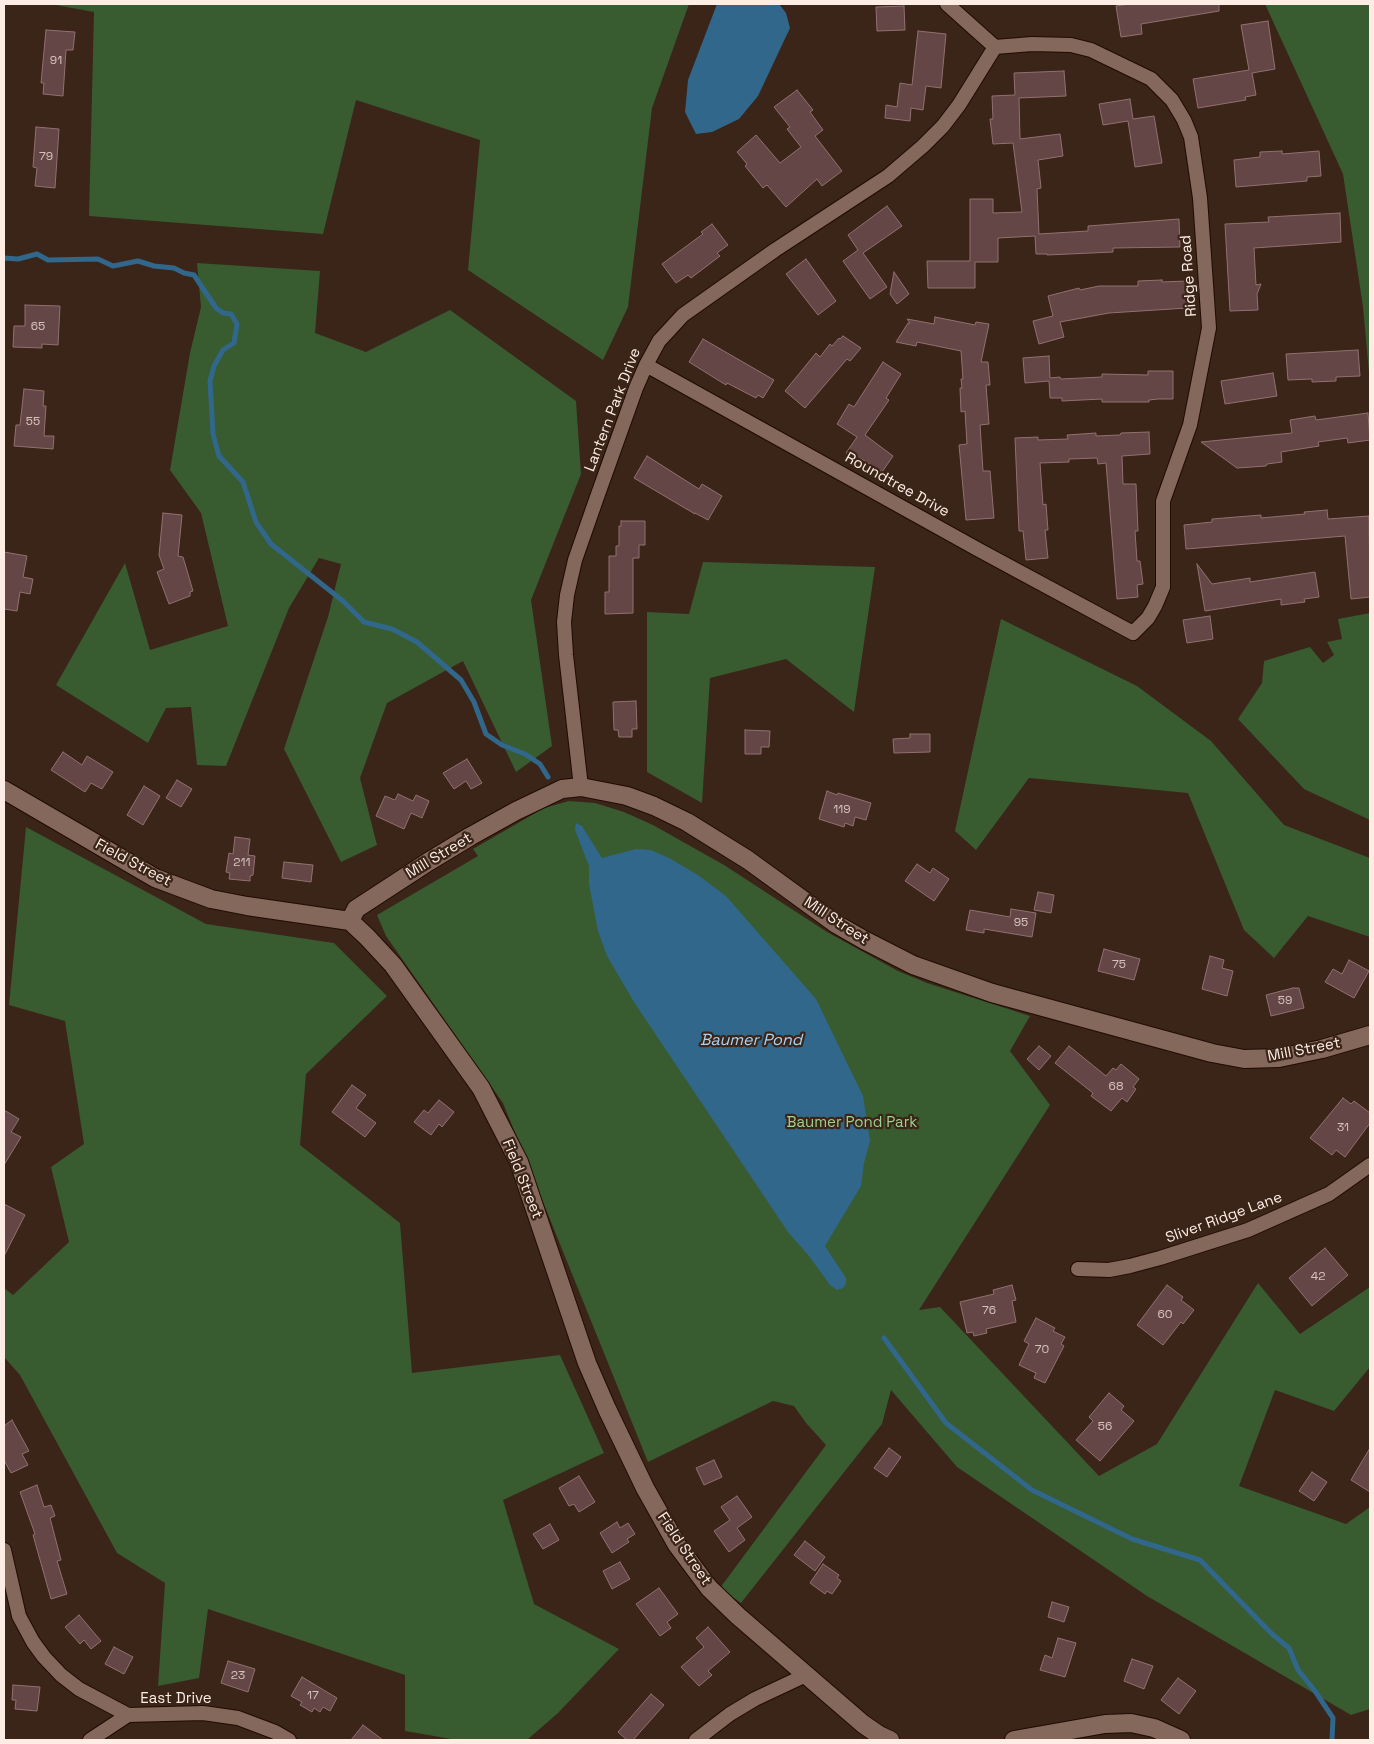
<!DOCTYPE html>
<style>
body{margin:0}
#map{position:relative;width:1374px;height:1744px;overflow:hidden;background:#3b2418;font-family:"Space Grotesk",sans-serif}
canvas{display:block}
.frame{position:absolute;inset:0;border:5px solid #fdede5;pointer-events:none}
</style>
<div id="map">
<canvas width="1374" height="1744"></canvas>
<div class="frame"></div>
</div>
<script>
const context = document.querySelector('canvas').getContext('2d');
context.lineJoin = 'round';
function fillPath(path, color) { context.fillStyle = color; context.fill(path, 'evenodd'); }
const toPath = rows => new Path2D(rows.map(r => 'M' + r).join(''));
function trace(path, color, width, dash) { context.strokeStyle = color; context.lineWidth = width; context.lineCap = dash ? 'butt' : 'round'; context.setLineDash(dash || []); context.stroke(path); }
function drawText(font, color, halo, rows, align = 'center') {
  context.font = font + ' "Space Grotesk",sans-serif'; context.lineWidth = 4.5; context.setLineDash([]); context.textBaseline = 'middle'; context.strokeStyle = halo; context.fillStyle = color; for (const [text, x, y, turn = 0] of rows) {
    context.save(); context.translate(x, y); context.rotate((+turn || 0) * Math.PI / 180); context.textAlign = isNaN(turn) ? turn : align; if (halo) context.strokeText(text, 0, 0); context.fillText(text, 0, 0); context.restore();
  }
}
const green = toPath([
 [50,4,689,4,652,108,628,307,603,360,468,270,480,140,356,100,323,234,89,216,94,12],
 [1265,4,1370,4,1370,384,1363,307,1343,174],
 [197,263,320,271,315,333,366,352,450,310,576,401,581,474,531,600,552,746,516,772,463,661,387,703,360,778,377,845,341,862,284,749,328,617,341,564,319,558,289,608,226,766,197,765,191,707,166,708,148,743,56,685,125,563,150,650,228,626,201,513,170,470,190,353,201,307],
 [703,562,875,567,854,712,786,659,710,678,702,803,647,772,647,612,689,614],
 [1370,613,1370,820,1304,789,1238,719,1262,683,1264,661,1310,647,1323,663,1334,655,1327,642,1342,639,1338,619],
 [1001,619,1137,686,1211,741,1284,825,1370,858,1370,937,1308,916,1274,958,1244,930,1188,793,1029,778,976,850,955,831],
 [569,801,595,803,624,812,653,825,724,865,827,932,898,971,927,983,1030,1016,1010,1051,1050,1105,919,1310,940,1307,1099,1476,1157,1444,1258,1283,1300,1334,1370,1287,1370,1367,1334,1411,1275,1390,1239,1486,1346,1524,1370,1507,1370,1709,1351,1715,1147,1596,957,1467,891,1390,882,1424,741,1603,720,1588,826,1445,806,1423,794,1406,773,1401,648,1462,503,1103,386,936,377,915,478,856,473,849,544,808],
 [26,827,206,924,334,943,387,996,306,1074,300,1145,400,1223,412,1373,560,1355,604,1453,503,1500,534,1604,619,1649,558,1713,527,1740,457,1740,405,1731,405,1675,208,1609,199,1678,158,1686,165,1583,117,1553,20,1375,4,1357,4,1288,13,1295,69,1242,51,1167,84,1144,65,1021,9,1005]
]);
const water = toPath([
 [717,4,779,4,786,13,790,28,758,96,739,119,712,132,696,134,685,112,688,80],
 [576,823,582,826,602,858,636,849,651,850,669,858,698,875,726,896,816,999,863,1096,870,1141,864,1163,861,1186,825,1246,846,1278,846,1284,843,1288,837,1290,830,1285,809,1256,788,1232,634,1002,607,956,598,931,589,884,589,866,575,830]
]);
const stream = toPath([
 [4,258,18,259,37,254,48,260,98,259,113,266,138,261,154,266,174,268,184,273,194,275,216,308,223,313,231,314,237,324,234,343,223,350,214,366,210,381,213,434,219,456,243,482,256,522,271,544,343,601,364,622,392,629,417,642,461,680,474,702,486,734,502,745,525,754,540,764,548,777],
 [884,1338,946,1423,1032,1490,1132,1539,1200,1560,1272,1634,1289,1648,1298,1670,1315,1691,1333,1718,1332,1740]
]);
const building = toPath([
 [1130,4,1219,4,1219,11,1141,24,1142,34,1121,37,1116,6,1130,4],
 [904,6,905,30,877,31,876,7,904,6],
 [1268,21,1275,69,1252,73,1256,95,1245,97,1246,100,1198,108,1193,79,1249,70,1241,25,1268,21],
 [46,30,75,32,73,50,66,50,63,96,43,94,44,83,41,83,46,30],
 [918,31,946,34,941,88,926,86,923,110,911,108,910,121,885,118,886,105,897,107,900,83,912,85,918,31],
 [1064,71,1066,96,1019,98,1020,139,1060,134,1063,156,1038,160,1041,188,1037,189,1039,234,1088,231,1088,226,1179,219,1180,247,1113,248,1113,252,1047,255,1047,254,1036,254,1035,236,998,238,998,262,975,262,975,288,928,288,927,261,970,261,970,199,993,199,993,213,1022,212,1013,143,993,144,990,119,993,119,992,96,1015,95,1014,73,1064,71],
 [797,90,813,110,810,112,823,130,815,136,842,171,822,186,817,179,786,207,767,185,763,188,745,166,747,164,737,152,756,135,780,163,801,147,787,129,790,127,774,107,797,90],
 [1130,99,1133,119,1154,116,1162,163,1135,167,1128,121,1103,125,1099,104,1130,99],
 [36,127,59,129,55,188,35,186,37,168,33,167,36,127],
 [1282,151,1282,154,1319,151,1321,176,1307,177,1307,181,1236,187,1234,160,1260,157,1260,152,1282,151],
 [887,206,902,226,863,253,887,287,870,299,843,261,858,250,848,235,887,206],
 [1340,213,1341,242,1254,248,1256,285,1261,284,1257,294,1258,310,1230,311,1225,224,1269,222,1268,217,1340,213],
 [712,224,728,245,717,253,720,256,691,278,688,275,676,283,662,264,703,234,701,232,712,224],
 [806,259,836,301,818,315,786,274,806,259],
 [894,272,909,294,897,304,890,294,894,272],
 [1162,280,1162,282,1187,281,1187,308,1109,313,1060,322,1064,337,1039,344,1033,321,1053,316,1048,296,1079,288,1080,290,1099,286,1138,286,1138,281,1162,280],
 [25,305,60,306,58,345,42,344,42,348,13,347,14,326,25,326,25,305],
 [935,317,975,325,976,322,989,324,981,362,988,362,990,385,986,385,989,424,980,425,983,471,990,471,994,518,966,520,959,445,967,444,965,411,961,412,960,388,962,388,961,379,963,379,961,351,917,342,916,346,896,342,908,323,910,323,907,319,934,324,935,317],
 [843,336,861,348,850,361,847,359,805,408,785,391,816,353,820,357,830,344,832,346,839,338,840,339,843,336],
 [703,339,774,380,763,398,758,395,756,398,727,383,726,385,689,362,703,339],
 [1358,350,1360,376,1336,377,1336,381,1312,382,1312,379,1288,380,1286,354,1358,350],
 [1049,356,1050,378,1060,377,1061,379,1102,377,1102,374,1148,375,1148,371,1173,371,1173,399,1158,399,1149,400,1149,402,1102,402,1102,399,1062,401,1062,398,1050,398,1049,381,1025,383,1023,358,1049,356],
 [883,362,901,374,886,398,889,400,865,435,893,456,882,472,860,458,858,461,846,453,857,437,837,424,849,404,854,407,883,362],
 [1273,373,1277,396,1225,404,1221,381,1273,373],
 [24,389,44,391,43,406,46,406,44,436,54,436,53,449,14,446,16,425,20,425,24,389],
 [1368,413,1370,440,1348,443,1347,438,1318,442,1319,446,1281,452,1282,462,1267,464,1266,466,1237,468,1201,442,1292,433,1290,420,1315,416,1316,420,1368,413],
 [1149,432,1150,454,1122,456,1123,484,1136,484,1138,531,1135,531,1137,561,1140,561,1143,584,1137,585,1138,597,1117,599,1106,463,1098,464,1097,458,1069,459,1069,462,1040,463,1043,505,1046,504,1048,530,1045,530,1048,558,1026,560,1023,531,1019,531,1015,438,1038,437,1038,440,1068,439,1067,435,1096,433,1096,436,1120,435,1121,433,1149,432],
 [647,456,699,489,702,484,722,496,708,520,695,513,695,514,634,478,647,456],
 [1327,510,1328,519,1369,516,1370,597,1351,599,1345,536,1186,549,1184,525,1212,522,1212,519,1261,515,1261,518,1305,514,1304,512,1327,510],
 [163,513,182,515,178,556,183,557,193,591,190,592,190,596,169,604,157,572,164,569,159,555,163,513],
 [621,521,645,521,645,545,639,545,639,558,633,558,633,613,605,614,605,592,609,592,609,556,616,556,616,546,619,546,619,526,621,526,621,521],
 [4,552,27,556,23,577,33,579,30,594,20,592,17,611,4,609,4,552],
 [1197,564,1212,584,1250,578,1250,582,1315,572,1319,597,1304,599,1305,602,1281,605,1281,599,1205,611,1197,564],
 [1210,616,1213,639,1187,643,1183,620,1210,616],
 [636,701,637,729,632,729,632,737,619,737,618,730,614,730,613,702,636,701],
 [745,730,770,731,769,747,761,747,761,754,745,754,745,730],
 [910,734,930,734,930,752,894,753,893,739,910,738,910,734],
 [63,752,82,765,87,756,113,772,102,789,91,783,85,792,51,770,63,752],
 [467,759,482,783,471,789,466,781,454,789,443,773,467,759],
 [177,780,192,789,181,807,166,798,177,780],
 [144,786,160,796,143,825,127,815,144,786],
 [827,791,837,795,838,793,871,803,866,820,855,817,853,826,845,823,844,827,819,819,827,791],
 [398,794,413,801,416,795,429,801,422,818,411,813,404,829,376,816,385,796,395,800,398,794],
 [235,837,250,839,248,855,255,856,253,875,250,876,250,881,229,879,230,873,226,872,229,853,233,854,235,837],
 [284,862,313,865,311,882,282,878,284,862],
 [917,864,930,873,933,868,949,879,934,901,905,881,917,864],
 [1038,892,1054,895,1051,913,1034,910,1038,892],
 [1011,909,1036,913,1032,937,984,929,984,933,966,930,970,910,1010,917,1011,909],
 [1104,949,1140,959,1134,980,1098,971,1104,949],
 [1210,956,1224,960,1222,968,1233,971,1227,996,1202,989,1210,956],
 [1349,960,1369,971,1354,998,1325,982,1333,969,1342,974,1349,960],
 [1293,988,1299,988,1304,1008,1271,1016,1266,995,1293,988],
 [1039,1046,1051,1056,1039,1070,1027,1059,1039,1046],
 [1069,1046,1106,1076,1113,1068,1116,1070,1121,1064,1139,1079,1133,1087,1136,1089,1127,1102,1122,1098,1111,1111,1091,1096,1093,1093,1055,1063,1069,1046],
 [352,1085,366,1095,356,1108,376,1123,365,1137,332,1112,352,1085],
 [1343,1098,1351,1104,1354,1101,1370,1113,1370,1123,1345,1157,1336,1150,1332,1155,1310,1138,1343,1098],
 [439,1100,454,1112,442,1127,439,1124,431,1135,414,1122,424,1110,428,1113,439,1100],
 [4,1110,19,1119,11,1132,21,1137,4,1165,4,1110],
 [4,1204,25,1215,4,1256,4,1204],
 [1325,1248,1348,1275,1312,1306,1289,1278,1325,1248],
 [1012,1285,1016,1300,1012,1301,1016,1322,986,1329,987,1333,974,1336,973,1332,967,1333,960,1302,994,1294,993,1290,1012,1285],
 [1167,1285,1183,1297,1181,1300,1194,1310,1183,1324,1181,1322,1163,1345,1137,1325,1167,1285],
 [1036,1318,1055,1328,1053,1331,1065,1337,1061,1344,1064,1346,1045,1383,1034,1378,1036,1373,1019,1365,1029,1344,1024,1341,1036,1318],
 [1109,1393,1124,1406,1121,1410,1134,1421,1100,1461,1076,1440,1093,1421,1089,1417,1109,1393],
 [12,1420,29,1451,22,1454,28,1465,11,1473,4,1460,4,1426,12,1420],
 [889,1448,901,1457,887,1477,874,1468,889,1448],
 [1370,1448,1370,1492,1351,1480,1370,1448],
 [714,1460,722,1477,704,1485,696,1468,714,1460],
 [1312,1472,1327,1482,1314,1501,1299,1491,1312,1472],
 [579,1476,595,1502,579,1512,574,1504,569,1506,559,1488,579,1476],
 [37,1485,44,1507,51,1505,55,1516,50,1518,61,1560,57,1561,67,1594,51,1599,33,1535,35,1534,20,1492,37,1485],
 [737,1496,752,1517,737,1528,745,1540,729,1552,714,1531,730,1520,721,1507,737,1496],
 [617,1522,620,1528,628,1523,635,1534,627,1539,629,1542,612,1553,600,1533,617,1522],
 [550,1524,559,1540,543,1549,533,1534,550,1524],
 [805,1541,825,1557,815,1571,794,1555,805,1541],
 [620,1562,630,1579,612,1589,603,1571,620,1562],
 [823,1564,839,1575,837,1578,841,1581,832,1594,827,1591,825,1594,810,1583,823,1564],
 [659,1588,678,1614,667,1622,671,1628,660,1636,636,1604,659,1588],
 [1052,1602,1069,1607,1064,1622,1048,1617,1052,1602],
 [79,1615,101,1641,91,1649,84,1640,80,1644,65,1627,79,1615],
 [708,1627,730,1652,708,1671,712,1675,699,1686,681,1667,704,1647,696,1638,708,1627],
 [1058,1638,1076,1643,1065,1677,1040,1670,1045,1655,1052,1658,1058,1638],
 [114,1647,133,1657,124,1674,105,1664,114,1647],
 [1132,1659,1153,1666,1144,1689,1124,1681,1132,1659],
 [228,1661,255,1669,248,1692,221,1683,228,1661],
 [302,1677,337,1698,330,1711,323,1707,320,1712,314,1708,312,1712,300,1705,302,1702,291,1696,302,1677],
 [1178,1678,1196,1691,1179,1714,1161,1700,1178,1678],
 [13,1685,40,1687,37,1711,15,1709,16,1700,12,1700,13,1685],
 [651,1694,664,1705,633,1740,627,1740,618,1732,651,1694],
 [363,1725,383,1740,351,1740,363,1725]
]);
const minor = toPath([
 [947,4,995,47],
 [646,365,979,550,1133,633,1148,618,1155,606,1163,587,1163,501,1190,425,1209,328,1200,198,1191,137,1184,120,1172,100,1151,79,1091,50,1071,45,1032,44,995,47],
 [581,787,566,655,564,622,567,595,575,560,597,497,636,388,646,365,659,341,683,315,775,250,888,176,923,146,943,126,959,105,995,47],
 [1078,1269,1109,1270,1130,1266,1160,1258,1248,1230,1329,1194,1370,1165],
 [4,1550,19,1616,33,1642,44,1657,61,1675,79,1689,128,1715,203,1713,238,1718,275,1732,289,1740],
 [90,1740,128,1715],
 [696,1740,730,1714,755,1699,806,1675]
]);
const tertiary = toPath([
 [4,790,155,878,211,899,247,906,350,921,367,937,393,965,481,1088,519,1162,587,1363,607,1409,645,1488,677,1545,709,1588,738,1616,863,1724,879,1735,890,1740],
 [350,921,356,909,428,862,471,836,516,811,562,789,581,787,627,796,654,806,687,822,748,860,836,924,864,940,913,965,992,993,1212,1053,1244,1059,1279,1058,1322,1049,1370,1035],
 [1014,1740,1105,1724,1131,1723,1154,1728,1181,1740]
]);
const numberNames = [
 ["91",56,61],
 ["79",46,157],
 ["65",38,327],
 ["55",33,422],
 ["119",842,810],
 ["211",242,863],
 ["95",1021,923],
 ["75",1119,965],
 ["59",1285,1001],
 ["68",1116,1087],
 ["31",1343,1128],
 ["42",1318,1277],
 ["76",989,1311],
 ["60",1165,1315],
 ["70",1042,1350],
 ["56",1105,1427],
 ["23",238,1676],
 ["17",313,1696]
];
const streetNames = [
 ["Ridge Road",1189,276,-94],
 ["Lantern Park Drive",613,410,-69],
 ["Roundtree Drive",897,485,29],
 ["Mill Street",439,856,-31],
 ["Field Street",133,863,28],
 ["Mill Street",836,921,33],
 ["Mill Street",1304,1050,-11],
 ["Field Street",522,1179,68],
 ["Sliver Ridge Lane",1224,1218,-20],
 ["Field Street",684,1549,56],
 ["East Drive",176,1699]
];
const parkNames = [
 ["Baumer Pond Park",852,1123]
];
const waterNames = [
 ["Baumer Pond",751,1041]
];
fillPath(green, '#385b30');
fillPath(water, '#31678b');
trace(stream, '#31678b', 5);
fillPath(building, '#644646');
trace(building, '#917170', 1);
trace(minor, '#210c03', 16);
trace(tertiary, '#210c03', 20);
trace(minor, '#84685b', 14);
trace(tertiary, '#84685b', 18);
drawText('12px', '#d7c3bd', null, numberNames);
drawText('15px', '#fdede5', '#3b2418', streetNames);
drawText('15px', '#9bd28d', '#3b2418', parkNames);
drawText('italic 16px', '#a7d5f6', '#3b2418', waterNames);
</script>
